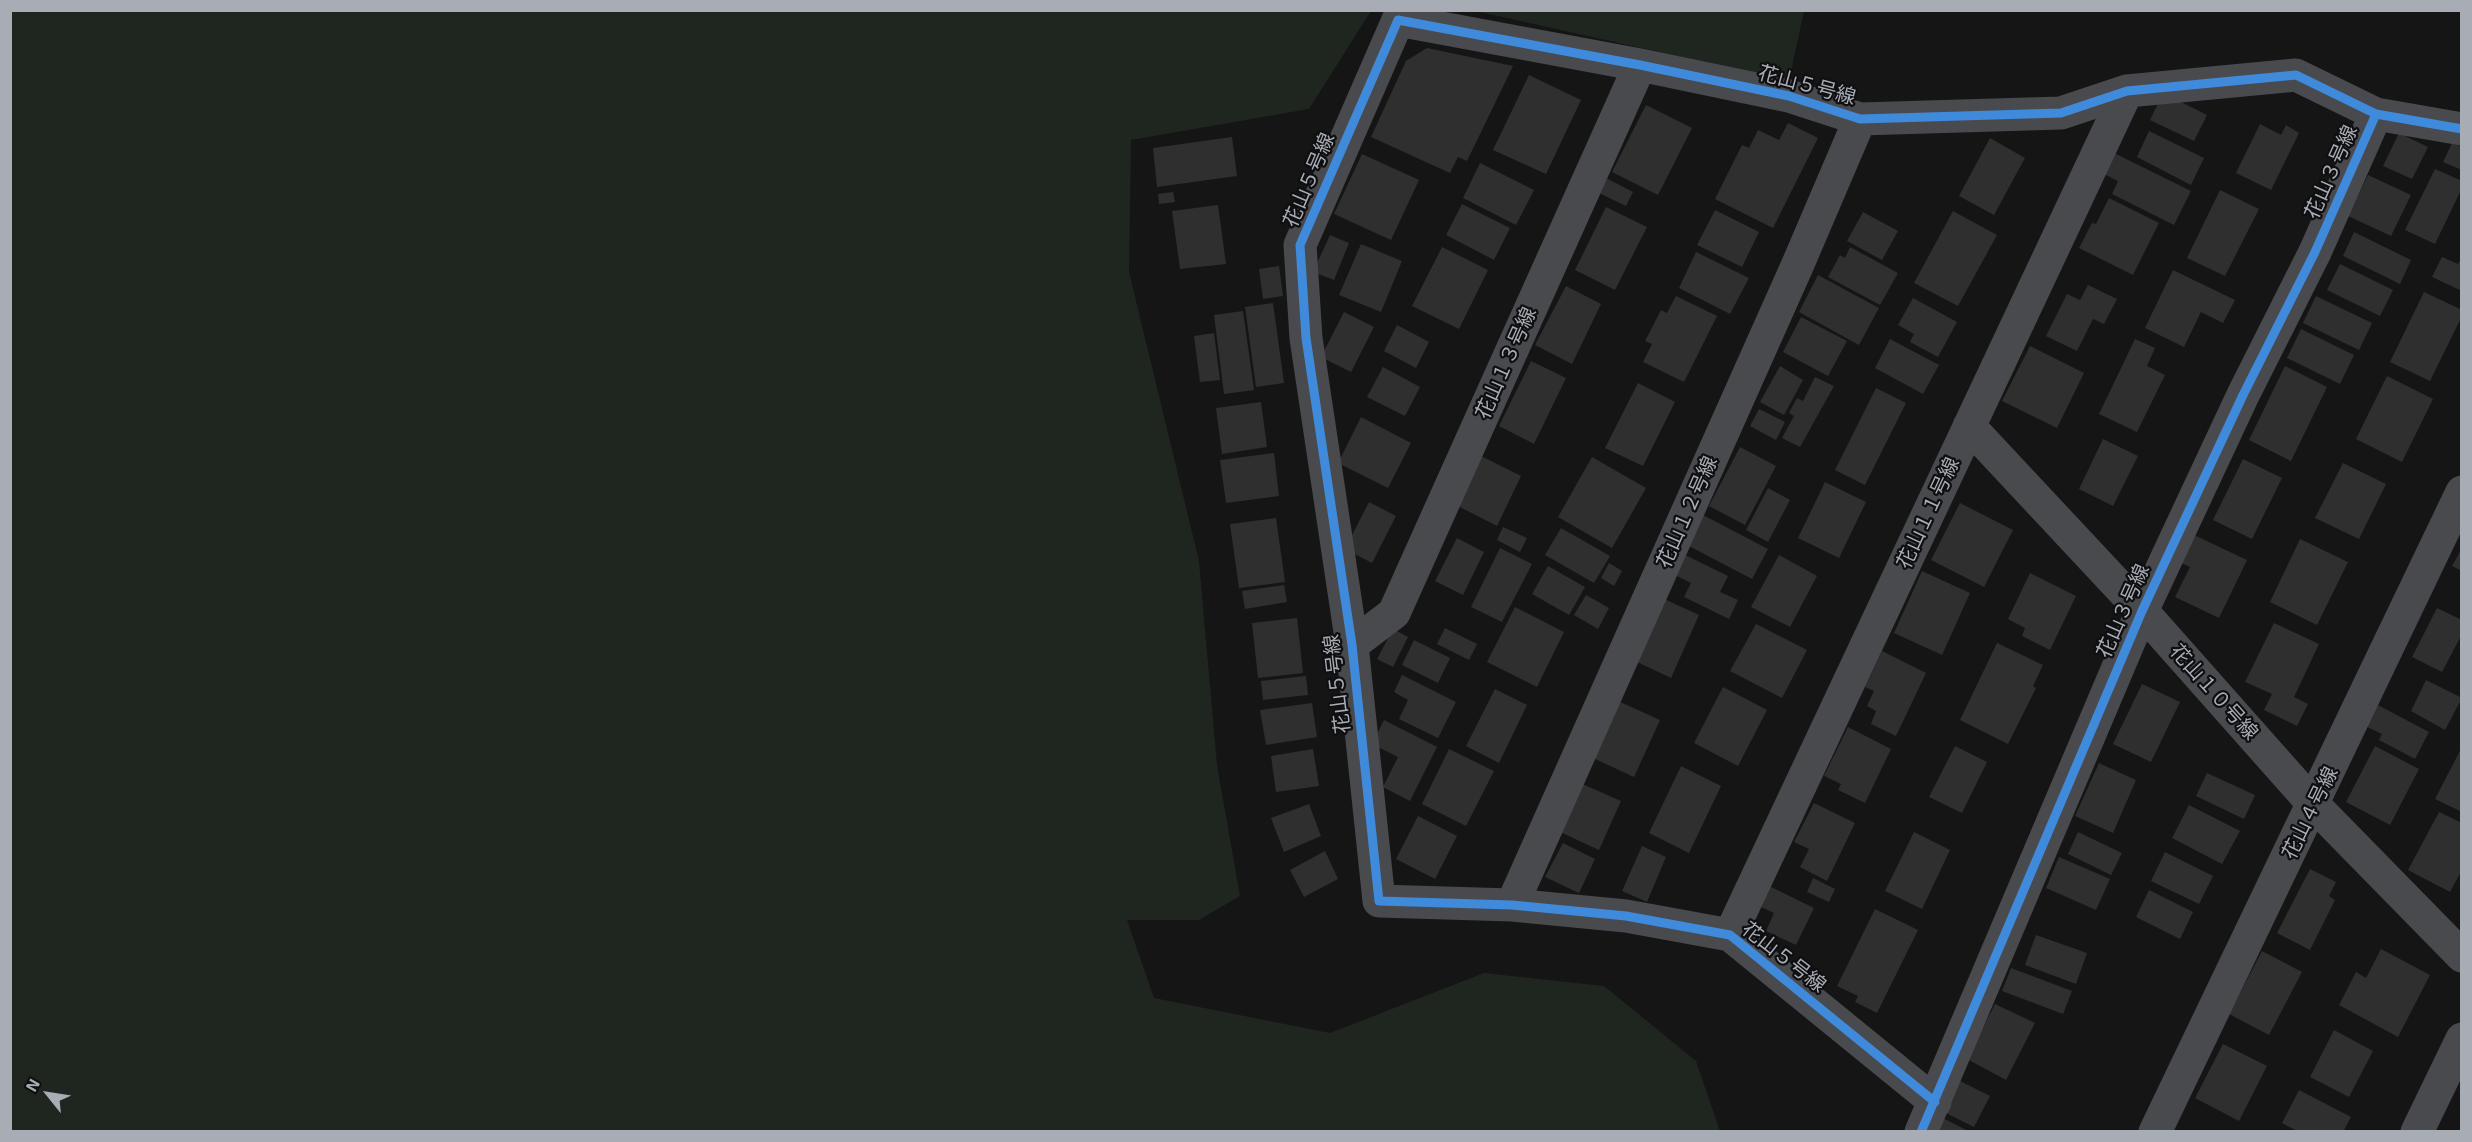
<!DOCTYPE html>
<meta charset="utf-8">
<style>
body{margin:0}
#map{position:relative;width:2472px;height:1142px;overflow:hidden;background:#151515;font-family:"Exo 2",sans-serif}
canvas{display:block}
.frame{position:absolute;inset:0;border:12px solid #a7acb5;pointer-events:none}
.north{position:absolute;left:18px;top:1064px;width:60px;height:60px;-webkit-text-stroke:4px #0f0f11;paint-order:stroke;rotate:300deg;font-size:16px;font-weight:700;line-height:24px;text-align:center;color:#a7acb5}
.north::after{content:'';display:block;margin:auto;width:21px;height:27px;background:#a7acb5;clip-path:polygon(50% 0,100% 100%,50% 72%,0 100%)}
</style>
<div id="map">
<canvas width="2472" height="1142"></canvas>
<div class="frame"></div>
<div class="north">N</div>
</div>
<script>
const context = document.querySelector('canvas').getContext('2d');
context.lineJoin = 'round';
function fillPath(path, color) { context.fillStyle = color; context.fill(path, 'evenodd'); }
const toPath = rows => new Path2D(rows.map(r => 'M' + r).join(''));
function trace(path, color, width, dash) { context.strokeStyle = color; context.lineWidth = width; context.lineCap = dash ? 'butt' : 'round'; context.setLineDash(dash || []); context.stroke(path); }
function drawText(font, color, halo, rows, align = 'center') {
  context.font = font + ' "Exo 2","Noto Sans JP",sans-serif'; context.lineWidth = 4.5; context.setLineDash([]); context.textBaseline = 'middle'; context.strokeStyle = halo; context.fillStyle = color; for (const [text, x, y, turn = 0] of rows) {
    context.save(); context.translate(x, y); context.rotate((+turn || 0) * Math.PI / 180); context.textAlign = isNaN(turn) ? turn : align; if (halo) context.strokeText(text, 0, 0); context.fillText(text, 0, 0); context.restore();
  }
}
const green = toPath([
 [10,11,1371,11,1309,109,1131,140,1129,272,1199,561,1217,765,1240,896,1199,920,1127,920,1154,998,1330,1033,1484,973,1604,986,1696,1061,1720,1131,11,1131],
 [1476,11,1804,11,1789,81]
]);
const building = toPath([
 [1427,48,1513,66,1467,161,1458,157,1450,173,1371,137,1406,61],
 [1529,75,1581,100,1546,174,1493,150],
 [2163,93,2207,115,2194,141,2150,120],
 [1646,105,1692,128,1658,195,1612,172],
 [1788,123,1818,138,1773,228,1715,199,1742,145,1749,148,1758,130,1779,140],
 [2260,124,2281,135,2286,125,2299,133,2271,190,2236,173],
 [2149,131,2204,158,2191,185,2137,157],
 [2399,133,2428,147,2412,179,2383,166],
 [1232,137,1237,176,1157,187,1153,148],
 [1990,138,2025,158,1994,215,1959,196],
 [2452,143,2462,147,2462,170,2443,162],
 [2112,152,2191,191,2174,225,2112,194,2118,181,2102,173],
 [1362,154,1419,180,1391,240,1334,214],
 [1480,163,1534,190,1516,225,1463,198],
 [2435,169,2462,181,2462,188,2435,244,2405,230],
 [2368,175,2411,195,2391,236,2348,216],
 [1606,178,1633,192,1626,206,1599,193],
 [2220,190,2259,209,2225,276,2187,258],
 [1173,192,1175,202,1159,204,1158,194],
 [2109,198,2159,223,2133,275,2079,248,2092,223,2096,224],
 [1462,204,1510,228,1494,260,1446,235],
 [1218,205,1226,264,1180,269,1172,211],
 [1606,207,1647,227,1615,290,1575,270],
 [1715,210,1759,232,1742,267,1697,245],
 [1953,211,1997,235,1958,306,1914,283],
 [1863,212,1898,231,1882,260,1847,241],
 [2354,232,2411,260,2400,284,2343,256],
 [1330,235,1349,243,1334,280,1313,272],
 [1361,244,1402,261,1381,312,1339,295],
 [1442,247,1488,270,1459,329,1412,306],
 [1850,247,1898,273,1880,305,1828,277,1840,255,1845,258],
 [1696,252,1749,278,1730,314,1679,288],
 [2442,257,2458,264,2462,258,2462,291,2432,277],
 [2340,264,2393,290,2380,316,2327,290],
 [1279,266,1283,296,1263,299,1259,269],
 [2173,270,2235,300,2223,323,2201,312,2184,347,2145,328],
 [1818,275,1879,308,1859,345,1799,312],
 [2088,285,2117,299,2104,324,2093,319,2077,351,2046,336,2067,294,2080,300],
 [1566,286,1601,304,1572,364,1535,345],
 [2424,292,2462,310,2462,316,2430,381,2390,362],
 [1676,296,1717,316,1684,382,1643,362,1652,344,1645,341,1661,310,1667,313],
 [2316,296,2372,323,2359,350,2303,323],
 [1913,298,1957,322,1938,357,1910,342,1914,334,1898,325],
 [1273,303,1284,383,1256,387,1245,307],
 [1243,311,1254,390,1224,394,1214,315],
 [1344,312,1374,327,1351,372,1321,357],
 [1801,317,1847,341,1828,376,1783,352],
 [1397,325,1429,342,1416,368,1384,351],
 [2301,329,2354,355,2340,384,2287,358],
 [1214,333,1220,380,1200,382,1194,336],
 [1890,339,1939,365,1923,394,1875,368],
 [2135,339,2155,348,2147,366,2165,375,2137,432,2099,414],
 [2030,346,2084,373,2057,428,2002,401],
 [1531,361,1566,378,1534,444,1499,426],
 [1780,366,1803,380,1784,415,1760,402],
 [2285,366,2327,387,2291,461,2249,440],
 [1383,367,1420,387,1405,416,1367,397],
 [2387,376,2433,399,2402,462,2356,439],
 [1815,377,1834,386,1800,447,1782,438,1794,416,1789,413,1797,398,1803,401],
 [1638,383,1675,402,1643,466,1605,448],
 [1876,388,1906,403,1865,485,1835,470],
 [1261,402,1267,447,1222,454,1216,408],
 [1759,409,1785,422,1776,440,1750,426],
 [1361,417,1411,443,1388,488,1338,463],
 [2103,439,2138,456,2113,506,2079,489],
 [1740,447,1776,466,1745,525,1709,506],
 [1274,453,1279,496,1226,503,1220,460],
 [1481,456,1521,476,1497,526,1456,505],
 [1592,457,1646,488,1612,548,1558,517],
 [2243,459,2282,478,2252,539,2213,520],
 [2343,463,2386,484,2359,539,2315,518],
 [1825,482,1866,502,1839,558,1798,538],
 [1768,488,1790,500,1768,542,1746,530],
 [1369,502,1396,516,1372,563,1345,549],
 [1960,503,2013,530,1984,587,1931,560],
 [1703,515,1768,549,1752,579,1687,545],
 [1276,518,1285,582,1239,588,1230,524],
 [1503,527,1527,538,1520,552,1497,540],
 [1561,528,1610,556,1594,583,1545,555],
 [2192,534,2247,560,2219,618,2175,597,2190,567,2179,562],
 [1457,538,1484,552,1463,595,1435,581],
 [2300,539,2348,562,2317,625,2270,602],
 [1500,548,1532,564,1502,622,1471,607],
 [2462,548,2462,571,2452,566],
 [1677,551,1728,576,1720,592,1738,600,1729,619,1684,597,1691,583,1667,571],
 [1779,555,1817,576,1790,627,1751,607],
 [1609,563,1622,571,1614,586,1601,578],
 [1548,566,1585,587,1569,615,1532,594],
 [1922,571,1970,593,1942,655,1894,633],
 [2030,573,2076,596,2050,650,2022,636,2025,628,2008,619],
 [1284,585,1287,602,1245,609,1242,591],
 [1586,595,1609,608,1598,629,1574,615],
 [1662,598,1699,615,1671,678,1633,660],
 [1515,607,1564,632,1537,687,1487,662],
 [2437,608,2462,620,2462,634,2442,672,2412,657],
 [1297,618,1303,673,1258,678,1252,623],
 [2274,623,2319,644,2294,697,2308,704,2297,726,2264,710,2272,694,2245,682],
 [1756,624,1807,650,1782,698,1730,671],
 [1445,628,1477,644,1469,660,1437,644],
 [1393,629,1408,637,1393,667,1377,659],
 [1414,640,1450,658,1438,683,1402,665],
 [1997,643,2043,665,2033,686,2036,688,2008,744,1960,720],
 [1882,651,1926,673,1896,736,1871,724,1876,711,1867,706,1874,691,1865,687],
 [1402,675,1456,702,1438,738,1399,719,1408,700,1394,692],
 [1306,676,1308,695,1263,700,1261,681],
 [2426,680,2462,698,2445,730,2411,711],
 [2142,684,2180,702,2151,762,2113,744],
 [1723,687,1767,710,1738,766,1694,743],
 [1495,689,1527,705,1499,763,1466,746],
 [1618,701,1660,720,1634,777,1591,757],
 [1312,703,1317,737,1266,745,1260,710],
 [2376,704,2429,732,2415,759,2379,740,2382,734,2365,726],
 [1384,720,1437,747,1410,801,1383,787,1398,757,1372,744],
 [1848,727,1891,749,1865,803,1838,790,1841,784,1824,776],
 [1955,746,1987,762,1962,813,1929,797],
 [2375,746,2419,769,2390,825,2346,802],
 [2462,747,2462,812,2435,799],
 [1313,749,1319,786,1276,792,1271,756],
 [1449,749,1494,771,1466,826,1422,804],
 [2099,763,2136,780,2113,833,2075,816],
 [1681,766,1721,786,1689,853,1649,833],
 [2207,773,2255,795,2244,819,2196,796],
 [1580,783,1621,801,1599,850,1558,831],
 [1814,803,1855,823,1827,881,1800,867,1809,849,1794,842],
 [1309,804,1321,836,1284,852,1271,818],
 [2189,805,2240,831,2222,864,2172,838],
 [2439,812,2462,823,2462,870,2450,892,2408,870],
 [1418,816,1457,836,1435,879,1396,859],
 [1914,832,1950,850,1922,909,1885,891],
 [2078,832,2122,853,2111,875,2068,854],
 [1563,843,1595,859,1579,893,1545,877],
 [1642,846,1666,857,1647,902,1622,891],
 [1325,851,1338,879,1304,897,1290,870],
 [2165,852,2213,876,2199,904,2151,881],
 [2059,857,2110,879,2096,910,2046,888],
 [2310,869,2336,882,2329,896,2335,900,2310,950,2277,933],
 [1813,878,1835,889,1829,902,1807,892],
 [1769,886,1814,908,1796,945,1766,931,1774,913,1759,906],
 [2149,890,2193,912,2180,939,2136,917],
 [1875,909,1918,930,1877,1013,1855,1002,1858,996,1837,986],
 [2036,935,2087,953,2076,984,2025,965],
 [2381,949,2430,975,2398,1037,2339,1005,2356,972,2366,978],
 [2262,951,2302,972,2269,1035,2229,1014],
 [2011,968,2072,991,2063,1014,2002,991],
 [1995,1004,2035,1023,2006,1080,1967,1059],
 [2334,1030,2373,1051,2349,1097,2310,1077],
 [2223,1044,2267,1066,2239,1121,2195,1098],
 [1956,1079,1990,1096,1974,1127,1940,1110],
 [2299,1090,2351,1117,2343,1132,2299,1132,2282,1123],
 [1935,1114,1970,1132,1927,1132]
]);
const minor = toPath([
 [1969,426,2142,611,2314,805,2462,956],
 [1352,645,1394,613,1640,65],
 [1512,905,1798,264,1860,119],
 [1730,935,2127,91],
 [1935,1102,1730,935,1626,916,1512,905,1379,901,1352,645,1306,338,1300,245,1398,20,1640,65,1789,96,1860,119,2061,113,2127,91,2296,75,2376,114,2462,129],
 [1921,1132,2142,611,2243,395,2315,252,2376,114],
 [2155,1132,2462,492],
 [2417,1132,2462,1039]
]);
const cycleway = toPath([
 [1935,1102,1730,935,1626,916,1512,905,1379,901,1352,645,1306,338,1300,245,1398,20,1640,65,1789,96,1860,119,2061,113,2127,91,2296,75,2376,114,2462,129],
 [1921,1132,2142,611,2243,395,2315,252,2376,114]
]);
const streetNames = [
 ["花山５号線",1807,85,15],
 ["花山３号線",2331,172,-66],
 ["花山５号線",1309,180,-67],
 ["花山１３号線",1506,363,-66],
 ["花山１２号線",1687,512,-66],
 ["花山１１号線",1928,513,-65],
 ["花山３号線",2123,611,-66],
 ["花山５号線",1337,684,-97],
 ["花山１０号線",2214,692,48],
 ["花山４号線",2310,813,-64],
 ["花山５号線",1784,957,38]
];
fillPath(green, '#1f251f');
fillPath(building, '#2f2f30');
trace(minor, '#494a4e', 33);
trace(cycleway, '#408adc', 9);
drawText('20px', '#a7acb5', '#0f0f11', streetNames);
</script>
